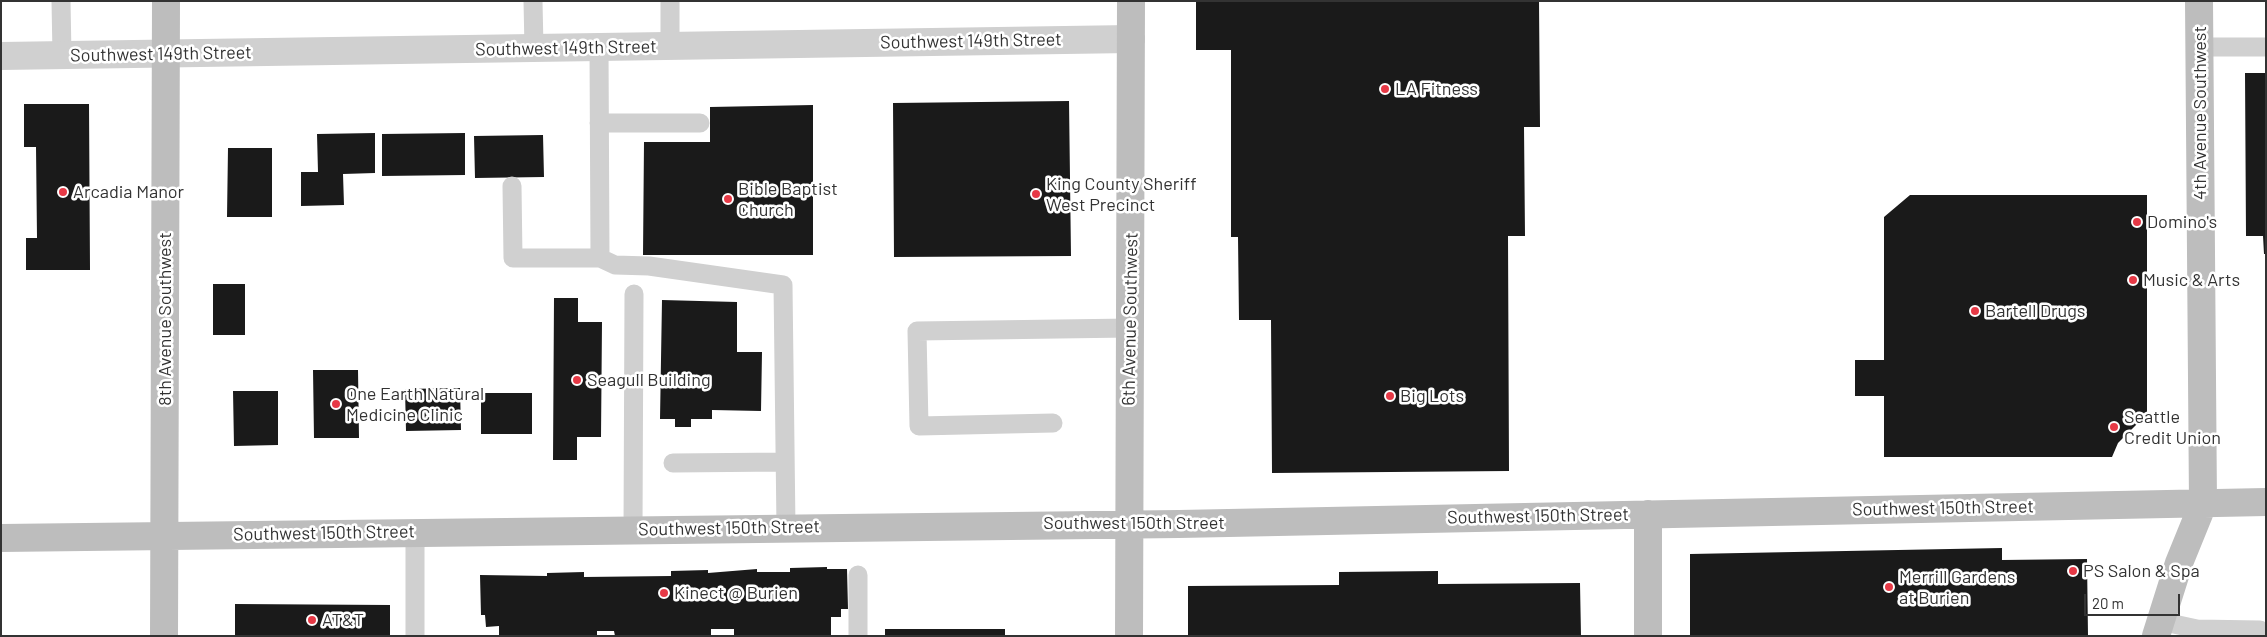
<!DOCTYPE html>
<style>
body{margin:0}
#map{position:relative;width:2267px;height:637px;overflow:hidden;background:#fff;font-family:Barlow,sans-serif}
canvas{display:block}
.frame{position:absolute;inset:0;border:2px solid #333;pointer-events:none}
.scale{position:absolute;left:2084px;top:594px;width:96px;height:22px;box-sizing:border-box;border:2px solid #333;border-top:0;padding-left:6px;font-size:15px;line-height:18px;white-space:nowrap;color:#333;-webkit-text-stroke:4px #fff;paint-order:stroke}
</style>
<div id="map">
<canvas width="2267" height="637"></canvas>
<div class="frame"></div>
<div class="scale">20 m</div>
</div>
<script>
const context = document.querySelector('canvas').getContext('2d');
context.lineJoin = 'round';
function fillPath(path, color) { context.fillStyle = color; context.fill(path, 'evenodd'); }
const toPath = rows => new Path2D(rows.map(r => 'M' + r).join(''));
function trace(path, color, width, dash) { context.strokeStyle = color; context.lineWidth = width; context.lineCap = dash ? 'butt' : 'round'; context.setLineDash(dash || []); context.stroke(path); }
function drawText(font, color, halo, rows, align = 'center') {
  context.font = font + ' Barlow,sans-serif'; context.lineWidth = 5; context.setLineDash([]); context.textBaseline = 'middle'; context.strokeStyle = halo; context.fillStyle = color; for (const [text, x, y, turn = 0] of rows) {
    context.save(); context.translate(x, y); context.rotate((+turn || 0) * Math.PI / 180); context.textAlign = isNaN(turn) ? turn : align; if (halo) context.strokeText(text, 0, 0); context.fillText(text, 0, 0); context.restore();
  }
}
const building = toPath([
 [1196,1,1539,1,1540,127,1524,127,1525,236,1508,236,1509,471,1272,473,1271,320,1239,320,1238,237,1231,237,1231,50,1196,50],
 [2245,73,2266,73,2266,254,2264,254,2263,236,2246,236],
 [1069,101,1071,256,894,257,893,103],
 [24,104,89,104,90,270,26,270,26,238,37,238,36,147,24,147],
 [813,105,813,255,643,255,644,142,710,142,710,107],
 [375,133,375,173,343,174,344,205,301,206,301,172,318,172,317,134],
 [465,133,465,175,382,176,382,134],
 [543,135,544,177,475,178,474,136],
 [228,148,272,148,272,217,227,217],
 [1910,195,2147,195,2147,422,2137,424,2118,443,2112,457,1884,457,1884,396,1855,396,1855,360,1884,360,1884,217],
 [213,284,245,284,245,335,213,335],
 [554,298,578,298,578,322,602,322,601,437,577,437,577,460,553,460],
 [662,300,737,302,737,352,762,352,761,411,712,410,712,419,691,419,691,427,675,427,675,419,660,419],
 [313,370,358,370,359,438,314,438],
 [460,388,461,430,406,431,405,389],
 [233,391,278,391,278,445,234,446],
 [481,393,532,393,532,434,481,434],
 [2002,548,2002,560,2087,559,2088,636,1690,636,1690,554],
 [827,567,827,569,847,569,848,609,841,609,841,617,831,617,831,636,734,636,734,629,711,629,711,636,615,636,614,631,597,631,597,636,499,636,499,626,486,627,485,615,481,615,480,575,547,576,547,573,584,572,584,577,671,576,671,571,708,570,708,573,757,569,757,572,790,572,790,568],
 [1438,571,1438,584,1580,583,1581,636,1188,636,1188,586,1339,585,1339,572],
 [235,604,390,605,390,636,235,636],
 [885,629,1005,629,1005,636,885,636]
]);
const lane = toPath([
 [61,1,62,55],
 [533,1,534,48],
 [670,1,670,46],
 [2199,47,2266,47],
 [599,123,700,123],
 [512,186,513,258,600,258,599,47],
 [600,258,615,265,649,266,783,285,786,528],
 [1053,423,919,426,917,331,1130,328],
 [673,463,785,462],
 [633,529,634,294],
 [415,532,415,636],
 [858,575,858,636],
 [2160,621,2197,629,2260,630]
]);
const street = toPath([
 [1,56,1131,39]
]);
const secondary = toPath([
 [1648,514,1648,636],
 [1,538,1179,524,2266,502],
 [164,636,166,1],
 [1129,636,1131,1],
 [2156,636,2179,563,2203,504,2199,1]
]);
const markers = [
 [1385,89,5,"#e63946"],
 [63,192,5,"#e63946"],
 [1036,194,5,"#e63946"],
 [728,199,5,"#e63946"],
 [2137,222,5,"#e63946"],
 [2133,280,5,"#e63946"],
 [1975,311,5,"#e63946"],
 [577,380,5,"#e63946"],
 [1390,396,5,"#e63946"],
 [336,404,5,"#e63946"],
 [2114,427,5,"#e63946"],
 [2073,571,5,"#e63946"],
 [1889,587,5,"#e63946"],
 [664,593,5,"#e63946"],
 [312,620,5,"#e63946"]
];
const streetNames = [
 ["Southwest 149th Street",971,41,-1],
 ["Southwest 149th Street",566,48,-1],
 ["Southwest 149th Street",161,54,-1],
 ["4th Avenue Southwest",2200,113,-90],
 ["8th Avenue Southwest",165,319,-90],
 ["6th Avenue Southwest",1130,319,-89],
 ["Southwest 150th Street",1943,508,-1],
 ["Southwest 150th Street",1538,516,-1],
 ["Southwest 150th Street",1134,523],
 ["Southwest 150th Street",729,528,-1],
 ["Southwest 150th Street",324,533,-1]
];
const poiNames = [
 ["LA Fitness",1395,89],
 ["King County Sheriff",1046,184],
 ["West Precinct",1046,205],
 ["Bible Baptist",738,189],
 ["Church",738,210],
 ["Arcadia Manor",73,192],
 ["Domino's",2147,222],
 ["Music & Arts",2143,280],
 ["Bartell Drugs",1985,311],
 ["Seagull Building",587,380],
 ["One Earth Natural",346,394],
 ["Medicine Clinic",346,415],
 ["Big Lots",1400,396],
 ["Seattle",2124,417],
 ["Credit Union",2124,438],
 ["PS Salon & Spa",2083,571],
 ["Merrill Gardens",1899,577],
 ["at Burien",1899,598],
 ["Kinect @ Burien",674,593],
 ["AT&T",322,620]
];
fillPath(building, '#1a1a1a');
trace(lane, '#d0d0d0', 19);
trace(street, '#d0d0d0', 28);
trace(secondary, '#bdbdbd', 28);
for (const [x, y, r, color] of markers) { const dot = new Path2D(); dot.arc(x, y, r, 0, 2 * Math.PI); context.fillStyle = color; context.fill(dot); trace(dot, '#fff', 2); }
drawText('18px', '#333', '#fff', streetNames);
drawText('18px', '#333', '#fff', poiNames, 'left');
</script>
